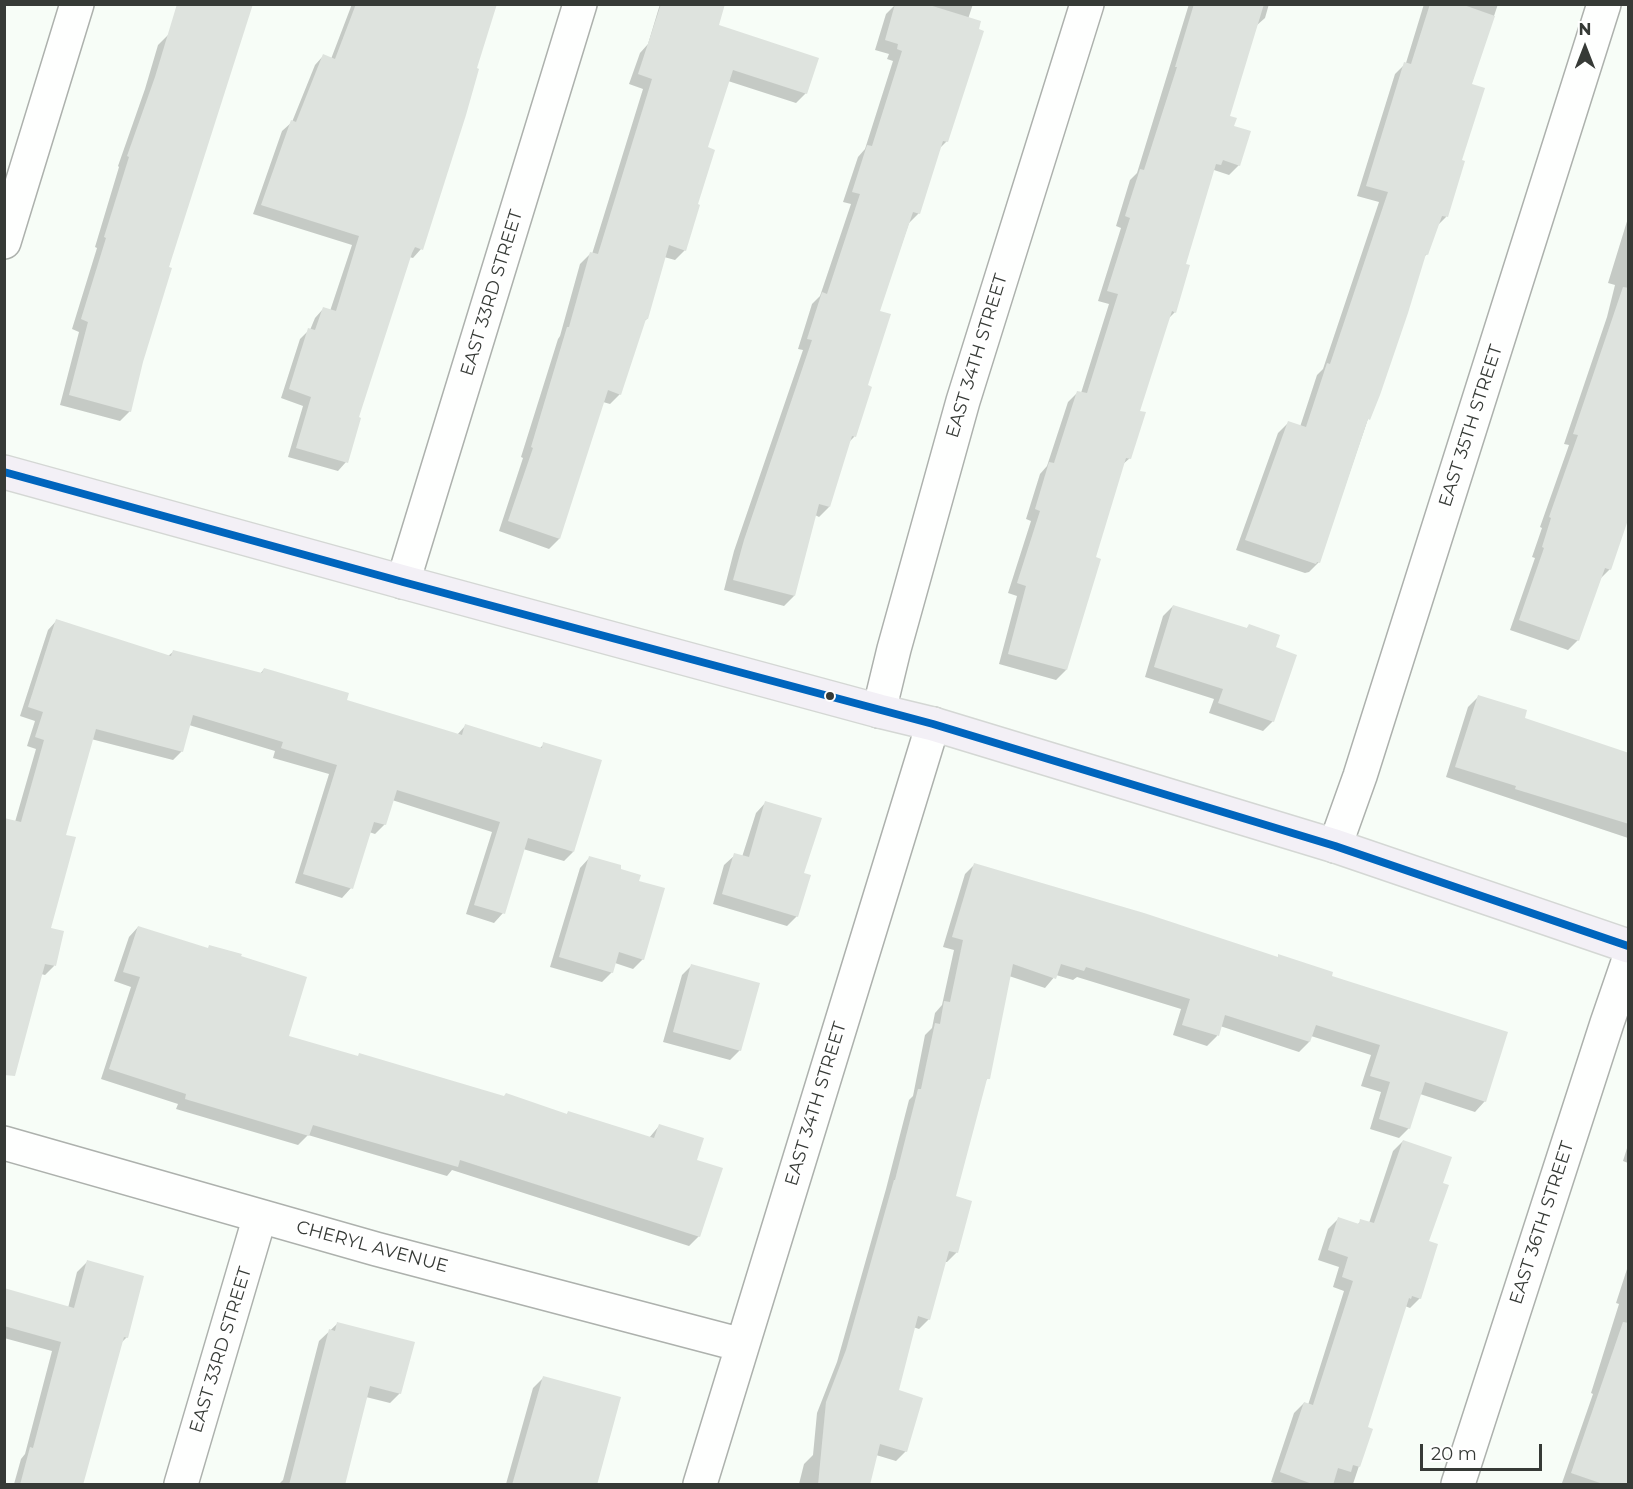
<!DOCTYPE html>
<style>
body{margin:0}
#map{position:relative;width:1633px;height:1489px;overflow:hidden;background:#f7fdf7;font-family:Montserrat,sans-serif}
canvas{display:block}
.frame{position:absolute;inset:0;border:6px solid #363a36;pointer-events:none}
.north{position:absolute;left:1555px;top:18px;width:60px;height:60px;-webkit-text-stroke:4px #fff;paint-order:stroke;rotate:0deg;font-size:16px;font-weight:700;line-height:24px;text-align:center;color:#363a36}
.north::after{content:'';display:block;margin:auto;width:21px;height:27px;background:#363a36;clip-path:polygon(50% 0,100% 100%,50% 72%,0 100%)}
.scale{position:absolute;left:1420px;top:1444px;width:122px;height:27px;box-sizing:border-box;border:3px solid #363a36;border-top:0;padding-left:8px;font-size:18px;line-height:21px;white-space:nowrap;color:#363a36;-webkit-text-stroke:4px #fff;paint-order:stroke}
</style>
<div id="map">
<canvas width="1633" height="1489"></canvas>
<div class="frame"></div>
<div class="north">N</div>
<div class="scale">20 m</div>
</div>
<script>
const context = document.querySelector('canvas').getContext('2d');
context.lineJoin = 'round';
function fillPath(path, color) { context.fillStyle = color; context.fill(path, 'evenodd'); }
const toPath = rows => new Path2D(rows.map(r => 'M' + r).join(''));
function trace(path, color, width, dash) { context.strokeStyle = color; context.lineWidth = width; context.lineCap = dash ? 'butt' : 'round'; context.setLineDash(dash || []); context.stroke(path); }
function drawText(font, color, halo, rows, align = 'center') {
  context.font = font + ' Montserrat,sans-serif'; context.lineWidth = 6; context.setLineDash([]); context.textBaseline = 'middle'; context.strokeStyle = halo; context.fillStyle = color; for (const [text, x, y, turn = 0] of rows) {
    context.save(); context.translate(x, y); context.rotate((+turn || 0) * Math.PI / 180); context.textAlign = isNaN(turn) ? turn : align; if (halo) context.strokeText(text, 0, 0); context.fillText(text, 0, 0); context.restore();
  }
}
const shadow = toPath([
 [252,4,189,195,142,361,130,411,120,421,60,405,79,332,72,329,97,248,95,247,119,167,118,166,145,89,158,45,168,35],
 [352,4,495,4,421,249,413,258,409,257,357,418,346,462,338,471,288,457,303,406,281,398,300,339,309,330,310,330,315,318,323,309,330,311,352,245,253,214,282,131,292,122,315,65,323,56,331,59],
 [660,4,724,4,717,26,806,93,796,103,728,81,706,148,685,250,675,260,664,257,647,319,643,322,620,394,610,404,603,402,559,539,549,549,499,531,523,458,521,457,558,339,560,336,580,264,590,254,592,254,643,89,629,84,640,53,648,44],
 [896,4,973,4,968,19,947,141,939,149,919,213,909,223,878,312,866,386,870,388,854,437,849,442,829,507,819,517,815,515,794,596,784,606,724,590,734,551,803,350,798,349,812,304,820,296,851,204,843,202,858,157,865,149,893,61,887,59,889,54,875,50,886,14],
 [1189,4,1269,4,1265,18,1256,26,1228,117,1232,127,1239,165,1229,175,1214,170,1212,172,1184,265,1175,312,1168,319,1139,412,1130,458,1122,465,1094,558,1066,670,1056,680,999,664,1017,596,1008,593,1031,521,1026,519,1040,474,1047,466,1068,402,1078,392,1081,393,1109,304,1098,301,1121,228,1116,226,1130,180,1137,173],
 [1424,4,1498,4,1471,85,1460,161,1446,217,1437,226,1427,254,1423,258,1319,562,1309,572,1305,573,1236,550,1278,433,1288,423,1300,427,1317,375,1323,369,1379,202,1357,196,1395,74,1406,63],
 [1628,218,1628,513,1610,569,1599,580,1578,640,1568,650,1510,630,1535,558,1532,557,1542,528,1540,527,1569,445,1564,444,1607,317,1615,285,1608,283],
 [1173,606,1246,629,1249,626,1274,648,1273,721,1263,731,1209,713,1214,699,1145,677,1163,616],
 [57,620,168,656,173,652,260,674,264,669,345,701,457,735,465,726,539,749,544,744,573,852,564,861,523,849,503,913,494,923,466,914,492,832,392,800,385,824,375,834,369,832,351,888,342,898,295,883,329,774,273,758,275,751,189,725,182,751,173,760,91,739,64,836,49,929,54,966,45,975,41,974,15,822,36,749,27,746,35,721,20,716,48,630],
 [1478,697,1523,719,1628,754,1628,838,1446,777,1468,707],
 [766,802,802,874,797,916,787,926,713,904,724,865,735,855,742,857,756,813],
 [590,857,619,870,637,882,643,959,633,969,615,963,612,972,602,982,550,967,580,868],
 [975,864,1277,958,1279,956,1330,976,1485,1101,1475,1112,1420,1094,1409,1128,1399,1138,1370,1129,1381,1092,1361,1086,1371,1055,1311,1036,1309,1042,1299,1052,1220,1026,1217,1036,1207,1046,1173,1035,1181,1009,1077,977,1073,980,1056,975,1045,988,1009,976,988,1078,984,1083,954,1197,957,1252,947,1262,945,1262,929,1319,919,1329,913,1327,897,1391,906,1451,896,1461,876,1455,868,1484,799,1484,804,1464,813,1455,817,1413,837,1362,886,1189,909,1100,913,1096,925,1035,932,1028,935,1013,942,1005,954,950,943,947,965,874],
 [138,927,207,949,239,957,287,1037,566,1115,568,1113,649,1138,659,1126,699,1236,689,1246,452,1170,447,1176,308,1135,298,1145,176,1109,178,1104,101,1079,131,987,114,981,129,937],
 [692,965,740,1050,730,1060,663,1042,682,975],
 [1403,1141,1441,1184,1427,1242,1420,1298,1410,1308,1405,1306,1366,1428,1371,1430,1353,1484,1277,1484,1271,1482,1294,1413,1304,1403,1308,1405,1344,1291,1333,1287,1339,1267,1318,1260,1328,1229,1338,1219,1357,1225,1361,1221,1369,1223,1393,1151],
 [1628,1145,1628,1163,1623,1161],
 [87,1262,127,1337,121,1343,81,1484,14,1484,21,1459,25,1454,52,1351,4,1338,4,1290,68,1308,77,1272],
 [1628,1266,1628,1480,1627,1484,1567,1484,1562,1483,1593,1394,1591,1393,1619,1304,1616,1303],
 [338,1323,400,1393,390,1403,366,1397,344,1484,279,1484,283,1480,319,1341],
 [543,1378,595,1484,506,1484,533,1388]
]);
const building = toPath([
 [177,4,253,4,169,267,172,268,143,362,131,412,69,395,88,322,81,319,106,238,104,237,129,157,127,156,155,77],
 [356,4,497,4,477,68,479,69,466,115,423,250,415,247,412,253,359,417,361,418,348,463,296,448,311,397,289,389,308,328,315,330,323,307,336,311,359,236,261,205,291,120,296,122,323,54,335,59],
 [661,4,725,4,719,25,819,58,807,94,733,70,708,147,715,150,698,204,700,205,686,251,669,245,648,319,646,319,621,395,608,390,560,539,508,521,533,448,531,447,567,327,569,327,590,252,598,254,652,79,638,74],
 [895,4,926,4,981,21,979,29,984,31,948,142,943,141,920,214,913,212,880,311,891,314,868,385,872,387,856,437,852,436,830,507,819,504,795,596,733,580,744,540,812,340,807,339,822,292,827,294,860,194,852,192,867,145,872,146,902,51,897,49,898,44,885,40],
 [1194,4,1264,4,1230,116,1237,118,1234,126,1251,131,1240,166,1223,160,1221,165,1216,164,1186,264,1190,265,1176,313,1172,311,1140,411,1146,412,1131,459,1126,458,1096,557,1101,559,1067,670,1008,654,1026,586,1017,583,1040,511,1035,509,1049,462,1054,463,1077,391,1087,393,1118,294,1107,291,1130,218,1125,216,1140,169,1144,170,1177,67,1175,67],
 [1430,4,1461,4,1495,16,1472,84,1485,88,1462,160,1465,161,1448,217,1442,216,1428,255,1426,254,1408,313,1380,395,1370,420,1368,419,1320,563,1317,562,1316,564,1245,540,1288,421,1306,427,1327,363,1330,364,1388,192,1366,186,1404,62,1411,64],
 [1623,287,1629,288,1629,517,1611,570,1605,568,1579,641,1519,620,1544,548,1542,547,1551,518,1549,517,1578,435,1573,434],
 [1173,605,1247,628,1249,624,1280,635,1276,647,1297,655,1274,722,1218,703,1223,689,1154,667],
 [56,619,171,656,173,650,262,673,264,668,349,693,347,700,462,735,465,724,542,748,543,742,602,760,574,852,528,838,505,914,474,905,500,822,397,790,386,825,374,822,353,889,303,874,337,765,281,748,283,742,193,715,183,752,96,729,66,835,76,837,51,928,64,931,56,966,45,964,15,1076,4,1075,4,818,21,822,44,740,35,737,43,712,28,707],
 [1478,695,1527,710,1525,718,1629,753,1629,824,1515,789,1516,786,1455,767],
 [765,801,822,818,804,873,811,875,798,917,722,894,734,853,749,857],
 [589,856,621,865,621,869,641,875,639,881,665,888,644,960,619,952,613,973,559,957],
 [974,863,1144,913,1278,957,1278,954,1333,972,1332,976,1508,1032,1486,1102,1425,1082,1410,1129,1379,1119,1390,1082,1370,1076,1380,1045,1316,1025,1310,1042,1225,1015,1219,1036,1182,1025,1190,999,1086,967,1084,971,1061,964,1056,979,1013,964,990,1079,987,1079,956,1196,972,1201,958,1253,949,1251,930,1320,918,1316,899,1390,923,1398,907,1452,880,1444,870,1485,818,1485,826,1402,846,1350,894,1180,895,1180,918,1089,921,1089,935,1023,940,1024,944,1001,950,1002,963,940,952,937],
 [138,926,208,948,209,945,242,954,241,956,307,977,289,1036,358,1056,359,1053,504,1096,506,1093,567,1114,568,1111,654,1138,659,1124,704,1138,697,1160,723,1168,700,1237,460,1160,458,1167,313,1125,309,1136,185,1099,186,1094,109,1069,140,977,123,972],
 [691,964,760,983,741,1051,673,1032],
 [1403,1140,1452,1157,1443,1183,1449,1185,1429,1241,1438,1244,1421,1299,1412,1296,1411,1299,1409,1298,1368,1427,1373,1429,1360,1467,1353,1465,1351,1472,1338,1468,1333,1485,1315,1485,1280,1472,1304,1402,1313,1405,1353,1281,1342,1277,1348,1257,1328,1250,1338,1217,1359,1224,1360,1219,1374,1223],
 [87,1260,144,1276,128,1338,124,1337,83,1485,20,1485,30,1447,33,1448,61,1342,4,1326,4,1288,74,1308],
 [337,1322,415,1342,401,1394,370,1386,345,1485,289,1485,329,1329,335,1331],
 [1623,1322,1629,1323,1629,1485,1606,1485,1571,1473],
 [543,1376,621,1397,597,1485,512,1485]
]);
const minor = toPath([
 [4,242,77,4],
 [403,582,580,4],
 [879,711,894,649,963,401,1087,4],
 [1335,846,1360,776,1604,4],
 [4,1143,376,1249,742,1345],
 [181,1484,260,1216],
 [700,1484,933,724],
 [1458,1484,1607,1023,1628,962]
]);
const major = toPath([
 [4,472,403,582,879,711,933,724,1335,846,1628,946]
]);
const bus1 = toPath([
 [4,472,403,582,933,724,1335,846,1628,946]
]);
const markers = [
 [830,696,5,"#363a36"]
];
const streetNames = [
 ["EAST 33RD STREET",492,293,-73],
 ["EAST 34TH STREET",977,356,-73],
 ["EAST 35TH STREET",1471,426,-72],
 ["EAST 34TH STREET",816,1104,-73],
 ["EAST 36TH STREET",1542,1223,-72],
 ["CHERYL AVENUE",372,1247,15],
 ["EAST 33RD STREET",221,1350,-73]
];
fillPath(shadow, '#0003');
fillPath(building, '#dee3de');
trace(minor, '#adb1ad', 36);
trace(major, '#d4d7d4', 36);
trace(minor, '#fefffe', 33);
trace(major, '#f3f0f6', 33);
trace(bus1, '#0065bd', 8);
for (const [x, y, r, color] of markers) { const dot = new Path2D(); dot.arc(x, y, r, 0, 2 * Math.PI); context.fillStyle = color; context.fill(dot); trace(dot, '#fff', 2); }
drawText('18px', '#363a36', '#fff', streetNames);
</script>
